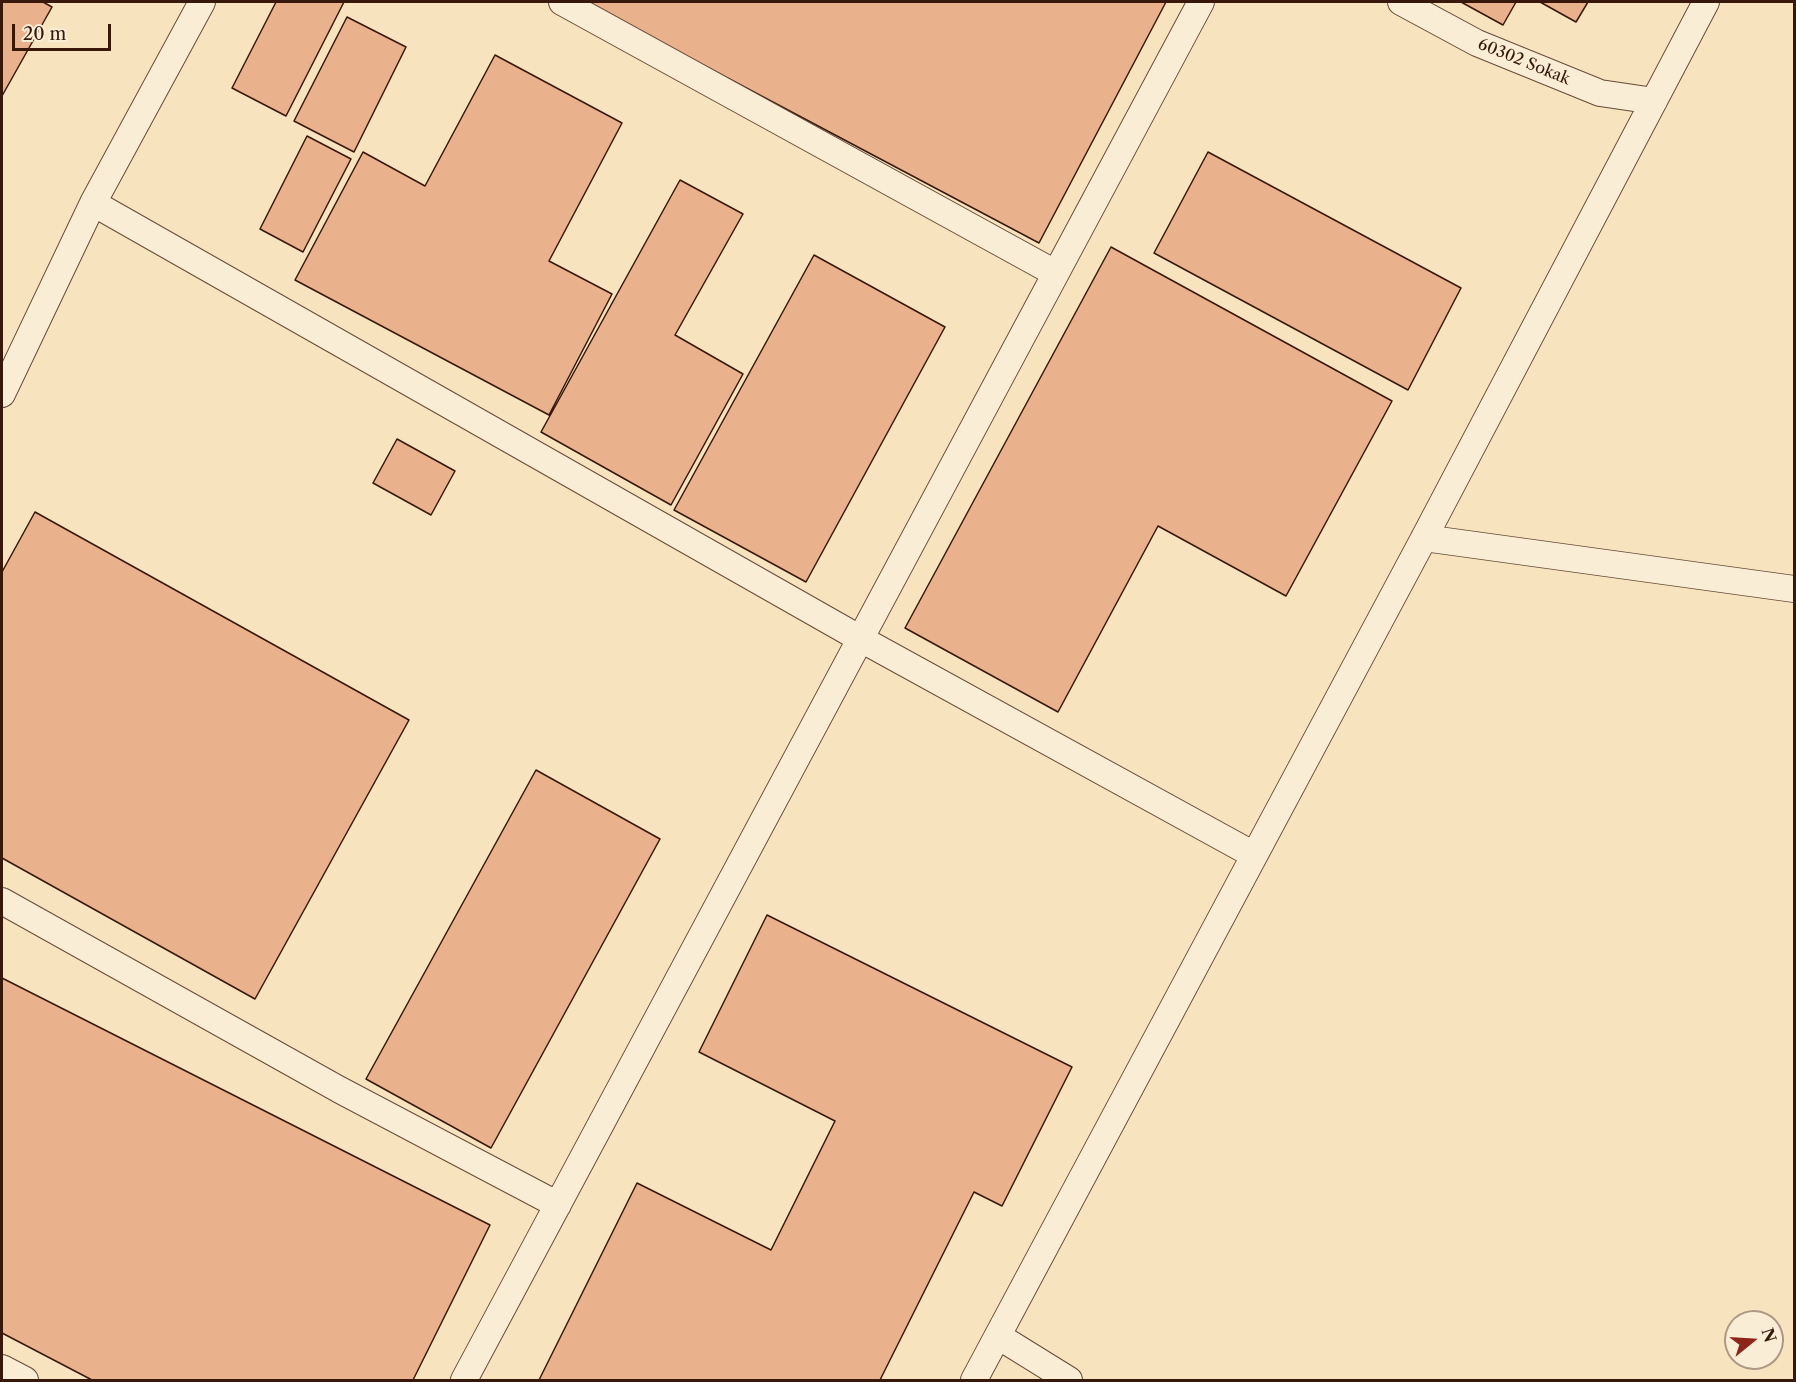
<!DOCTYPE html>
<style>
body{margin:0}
#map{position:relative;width:1796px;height:1382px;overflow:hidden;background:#f7e4be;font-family:"Libre Caslon Text",serif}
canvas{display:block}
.frame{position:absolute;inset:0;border:3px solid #37180b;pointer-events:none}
.north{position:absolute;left:1724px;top:1310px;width:60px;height:60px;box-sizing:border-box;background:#faedd5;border:2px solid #ac9884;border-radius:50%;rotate:72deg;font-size:16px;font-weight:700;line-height:24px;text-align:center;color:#37180b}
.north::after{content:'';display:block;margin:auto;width:21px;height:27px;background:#8f2418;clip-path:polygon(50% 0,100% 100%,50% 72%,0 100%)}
.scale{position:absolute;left:12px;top:24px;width:99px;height:27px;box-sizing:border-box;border:3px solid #37180b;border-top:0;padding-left:8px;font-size:18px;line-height:21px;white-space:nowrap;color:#37180b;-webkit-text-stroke:4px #faedd5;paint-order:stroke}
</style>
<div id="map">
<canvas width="1796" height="1382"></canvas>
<div class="frame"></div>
<div class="north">N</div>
<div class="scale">20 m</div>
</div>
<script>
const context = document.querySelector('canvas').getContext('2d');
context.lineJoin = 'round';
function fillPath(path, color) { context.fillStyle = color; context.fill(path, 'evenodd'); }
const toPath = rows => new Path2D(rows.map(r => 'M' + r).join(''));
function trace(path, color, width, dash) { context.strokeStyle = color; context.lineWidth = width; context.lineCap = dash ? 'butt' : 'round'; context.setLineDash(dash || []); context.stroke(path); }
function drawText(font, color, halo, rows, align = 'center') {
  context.font = font + ' "Libre Caslon Text",serif'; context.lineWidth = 6; context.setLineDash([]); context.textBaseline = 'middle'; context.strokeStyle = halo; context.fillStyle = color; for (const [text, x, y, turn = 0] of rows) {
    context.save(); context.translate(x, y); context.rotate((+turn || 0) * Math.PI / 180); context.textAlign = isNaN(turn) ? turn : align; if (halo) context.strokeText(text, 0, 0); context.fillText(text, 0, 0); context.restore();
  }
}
const building = toPath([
 [2,2,43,2,52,7,2,96,2,2],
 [276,2,344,2,286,116,232,88,276,2],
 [584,2,1166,2,1039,243,584,2],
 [1461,2,1516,2,1503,25,1461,2],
 [1540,2,1588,2,1576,22,1540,2],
 [347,17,406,47,354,152,294,121,347,17],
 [495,55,622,123,549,261,612,294,549,415,295,280,363,152,425,186,495,55],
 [307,136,351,159,303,252,260,229,307,136],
 [1208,152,1461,288,1408,390,1154,253,1208,152],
 [680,180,743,214,675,335,743,374,671,505,541,432,680,180],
 [1111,247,1392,401,1286,596,1158,526,1058,712,905,628,1111,247],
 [814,255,945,327,806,582,674,510,814,255],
 [397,439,455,471,431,515,373,483,397,439],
 [35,512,409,720,255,999,2,858,2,572,35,512],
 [536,770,660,839,491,1148,366,1079,536,770],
 [767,915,1072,1067,1002,1206,974,1192,880,1380,539,1380,637,1183,771,1250,835,1121,699,1052,767,915],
 [2,978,490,1225,413,1380,92,1380,2,1333,2,978]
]);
const minor = toPath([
 [562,2,1055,273],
 [1401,2,1477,43,1600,93,1654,101],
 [93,203,859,638,1254,855],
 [2,394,93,203,202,2],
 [1424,538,1794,589],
 [2,901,340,1090,558,1205],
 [998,1336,1069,1380],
 [2,1368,25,1380],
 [464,1380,1201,2],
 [974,1380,1424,538,1706,2]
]);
const streetNames = [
 ["60302 Sokak",1524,62,22]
];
fillPath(building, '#eab18d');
trace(building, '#37180b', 1.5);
trace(minor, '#674b38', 28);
trace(minor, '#faedd5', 26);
drawText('16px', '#37180b', '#faedd5', streetNames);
</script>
